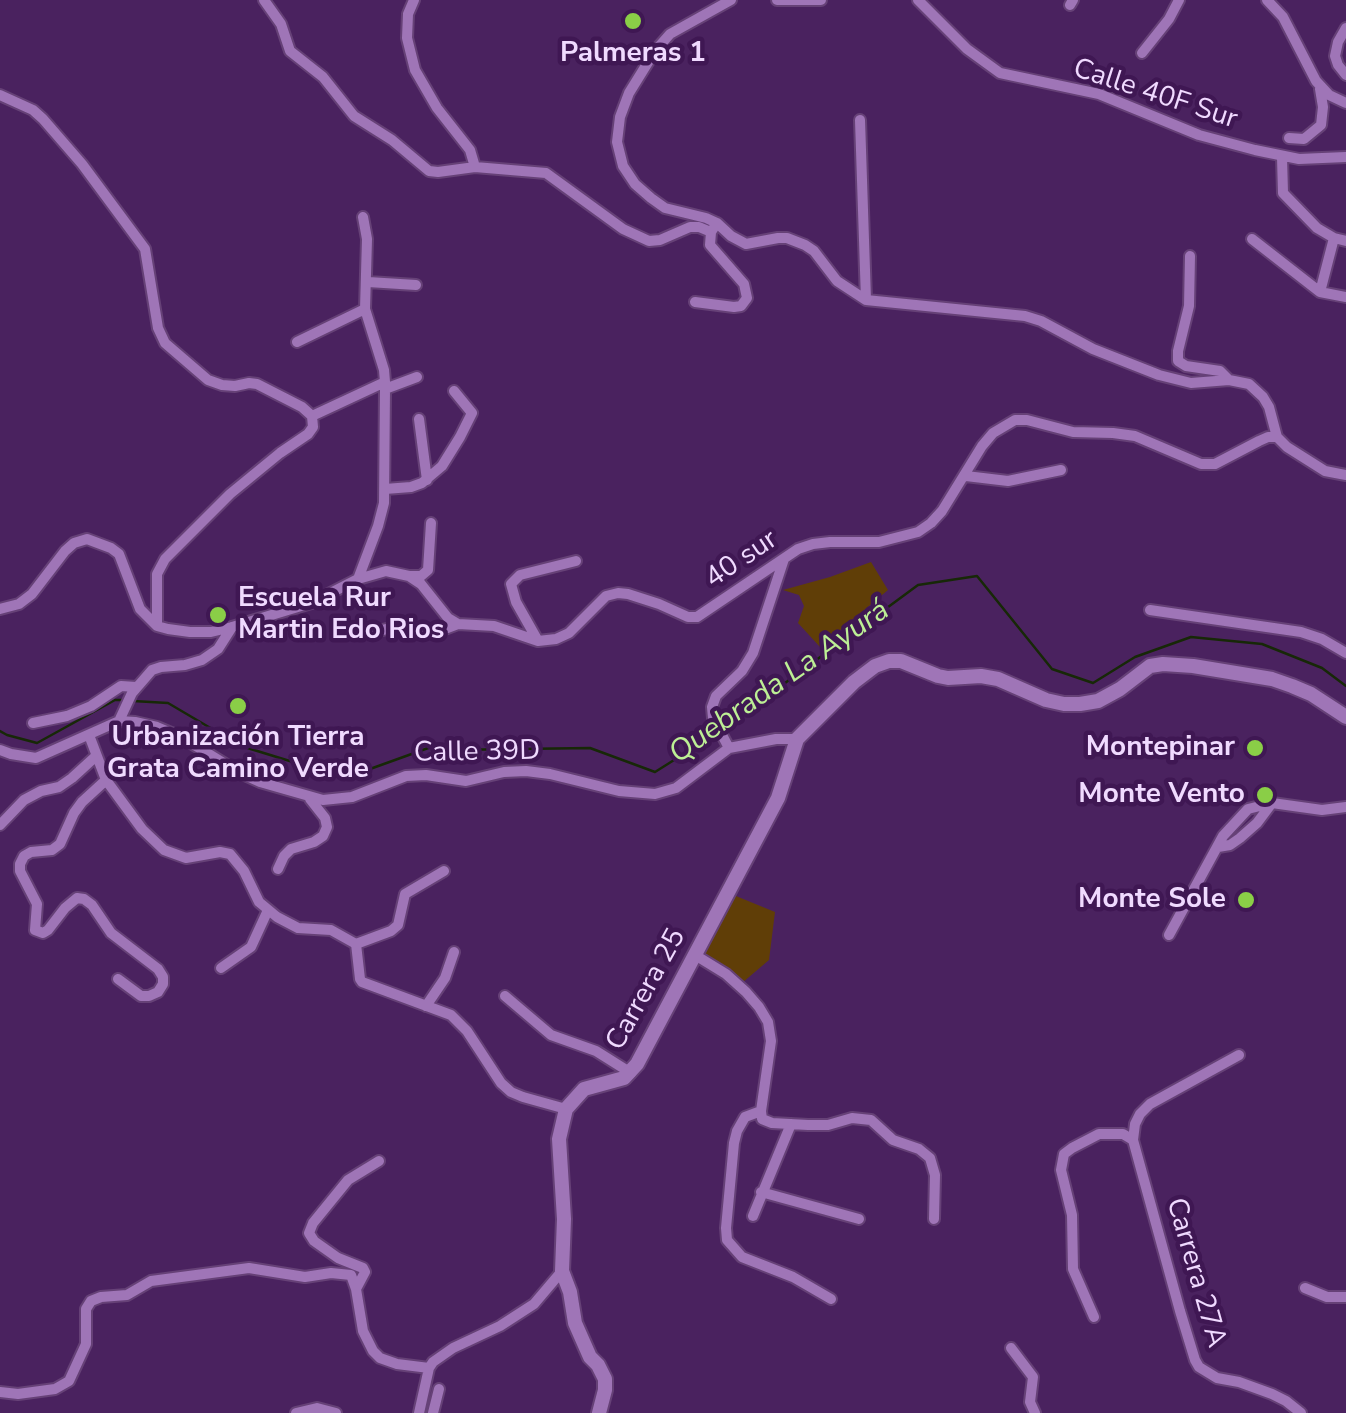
<!DOCTYPE html>
<meta charset="utf-8">
<style>
body{margin:0}
canvas{display:block;background:#4a225f}
</style>
<canvas width="1346" height="1413"></canvas>
<script>
const context = document.querySelector('canvas').getContext('2d');
context.lineJoin = 'round';
function fillPath(path, color) { context.fillStyle = color; context.fill(path, 'evenodd'); }
const toPath = rows => new Path2D(rows.map(r => 'M' + r).join(''));
function trace(path, color, width, dash) { context.strokeStyle = color; context.lineWidth = width; context.lineCap = dash ? 'butt' : 'round'; context.setLineDash(dash || []); context.stroke(path); }
function drawText(font, color, halo, rows, align = 'center') {
  context.font = font + ' "Nunito Sans",sans-serif'; context.lineWidth = 9; context.setLineDash([]); context.textBaseline = 'middle'; context.strokeStyle = halo; context.fillStyle = color; for (const [text, x, y, turn = 0] of rows) {
    context.save(); context.translate(x, y); context.rotate((+turn || 0) * Math.PI / 180); context.textAlign = isNaN(turn) ? turn : align; if (halo) context.strokeText(text, 0, 0); context.fillText(text, 0, 0); context.restore();
  }
}
const green = toPath([
 [871,562,888,590,820,647,798,623,804,606,799,595,783,590,830,577],
 [731,894,775,912,769,960,742,983,700,953]
]);
const stream = toPath([
 [133,701,168,703,241,746,345,778,431,747,448,750,590,748,655,772,717,733],
 [724,728,918,585,977,576,1052,669,1093,683,1135,657,1191,637,1262,644,1322,668,1346,686],
 [0,731,7,735,37,743,115,700,125,700]
]);
const street = toPath([
 [264,0,281,24,290,51,323,77,354,116,392,140,429,171,438,172,475,167,470,150,437,108,415,70,407,38,408,14,414,0],
 [731,0,670,34,655,51,629,93,620,117,617,142,623,166,635,184,651,198,665,208,706,218,717,223,731,236,746,244,778,238,787,238,805,245,814,251,837,281,866,300,1025,316,1041,321,1093,349,1159,375,1191,383,1229,380,1249,384,1263,397,1269,407,1277,437,1287,447,1325,471,1346,475],
 [777,0,821,0],
 [918,0,967,49,1000,73,1099,94,1199,135,1255,150,1299,159,1346,157],
 [1267,0,1283,17,1316,81,1329,95,1346,103],
 [1070,5,1073,0],
 [1346,28,1338,42,1335,56,1338,65,1346,75],
 [1142,53,1169,19,1179,0],
 [0,95,33,110,43,119,82,164,145,249,158,328,165,343,208,380,222,385,235,386,249,383,257,384,302,407,312,416,313,427,308,434,280,453,230,494,165,559,157,574,157,626],
 [860,120,866,300],
 [1289,138,1304,139,1321,125,1323,107,1320,89],
 [1282,157,1283,193,1317,228,1334,238,1346,241],
 [475,167,546,173,623,229,649,241,660,240,690,227,699,227,711,232,717,223],
 [1252,239,1320,292,1346,297],
 [1190,256,1189,306,1178,351,1178,361,1186,366,1220,371,1229,380],
 [368,282,416,285],
 [1320,292,1334,238],
 [695,302,734,307,741,306,747,298,744,284,710,245,711,232],
 [297,342,365,309],
 [385,383,385,389,417,377],
 [312,416,385,382,384,370,365,309,367,239,363,217],
 [419,419,427,480],
 [966,476,1008,481,1061,470],
 [385,489,411,487,422,483,442,466,460,437,472,413,454,391],
 [410,576,421,576,428,570,431,523],
 [358,579,378,526,384,503,385,389],
 [0,609,19,604,32,594,65,551,74,543,87,539,111,548,119,554,140,609,157,626,168,629,190,632,211,632,232,627,311,603,358,579,386,571,409,576,421,584,448,618,458,624,494,626,538,641,556,639,569,633,606,596,618,593,628,594,659,604,688,617,697,617,798,549,813,544,830,542,879,542,918,532,931,523,942,511,982,446,993,433,1015,420,1027,420,1073,432,1113,433,1135,436,1201,464,1215,464,1259,441,1268,437,1277,437],
 [1150,610,1301,632,1322,639,1346,653],
 [364,634,396,627,432,632,442,630,458,624],
 [538,641,516,602,511,584,520,575,576,561],
 [119,721,132,693,152,670,161,667,185,665,202,660,218,649,232,627],
 [33,723,67,716,91,706,121,686,136,687],
 [89,735,106,780,142,829,164,850,186,858,220,852,230,854,244,871,259,902,277,917,298,928,331,930,356,944],
 [729,748,713,718,712,707,716,696,742,671,753,653,784,559],
 [0,750,11,754,36,758,119,721,135,722,157,727,183,738,238,772,260,782,323,800,352,797,406,776,426,775,466,781,504,772,526,771,550,774,619,791,655,794,676,788,729,748,776,739,797,739],
 [106,780,82,802,74,813,60,844,52,850,31,852,24,856,20,864,20,871,37,904,35,930,43,933,48,930,65,908,77,898,84,899,92,905,111,933,158,969,163,977,163,984,158,992,149,996,141,996,118,979],
 [0,825,24,800,41,791,59,787,72,778,95,757],
 [1218,847,1230,845,1240,838,1257,823,1272,803],
 [278,869,284,856,291,849,314,842,323,836,327,827,325,818,310,799],
 [1169,935,1223,836,1248,809,1272,803,1322,810,1346,807],
 [356,944,360,979,362,982,451,1015,467,1031,501,1083,511,1092,523,1097,566,1109],
 [356,944,391,931,398,925,405,894,444,871],
 [695,955,726,974,746,992,759,1007,768,1022,771,1041,761,1111,762,1119,772,1123,808,1125,828,1125,852,1118,871,1120,893,1140,919,1149,930,1158,935,1175,934,1219],
 [221,968,251,947,268,910],
 [505,996,551,1035,596,1051,631,1073],
 [426,1006,445,978,454,952],
 [1239,1055,1150,1104,1140,1114,1135,1124,1133,1140,1180,1311,1195,1360,1199,1367,1217,1378,1239,1382,1272,1394,1286,1401,1301,1413],
 [761,1111,745,1117,737,1131,734,1143,726,1228,727,1240,742,1257,793,1277,831,1299],
 [761,1192,859,1219],
 [753,1216,791,1124],
 [1305,1288,1327,1297,1346,1297],
 [356,1289,365,1272,363,1268,338,1258,314,1241,309,1233,313,1223,348,1180,379,1161],
 [1094,1317,1073,1269,1072,1215,1061,1170,1064,1154,1072,1148,1099,1134,1123,1134,1133,1140],
 [1011,1348,1033,1377,1030,1402,1035,1413],
 [0,1392,18,1394,55,1389,69,1381,86,1344,86,1309,91,1301,101,1297,127,1295,151,1281,249,1268,305,1277,331,1273,351,1275,356,1289,363,1331,373,1351,380,1358,397,1364,429,1368],
 [296,1413,317,1408,336,1413],
 [419,1413,429,1368,433,1362,453,1348,500,1326,534,1304,562,1271],
 [433,1413,439,1389]
]);
const secondary = toPath([
 [599,1413,605,1390,605,1379,598,1365,590,1357,575,1323,570,1292,562,1271,564,1219,559,1139,566,1109,584,1089,624,1078,637,1064,778,798,797,739,854,682,875,666,889,661,901,661,938,676,948,678,981,676,998,679,1046,700,1064,704,1080,704,1098,701,1120,689,1150,666,1163,664,1193,666,1272,679,1292,686,1311,694,1346,717]
]);
const markers = [
 [633,21,10,"#8ace47"],
 [218,615,10,"#8ace47"],
 [238,706,10,"#8ace47"],
 [1255,748,10,"#8ace47"],
 [1265,795,10,"#8ace47"],
 [1246,900,10,"#8ace47"]
];
const poiNames = [
 ["Palmeras 1",633,54,"center"],
 ["Escuela Rur",238,599,"left"],
 ["Martin Edo Rios",238,631,"left"],
 ["Urbanización Tierra",238,738,"center"],
 ["Grata Camino Verde",238,770,"center"],
 ["Montepinar",1235,748],
 ["Monte Vento",1245,795],
 ["Monte Sole",1226,900]
];
const streetNames = [
 ["Calle 40F Sur",1155,95,18],
 ["40 sur",742,560,-34],
 ["Calle 39D",477,753,-1],
 ["Carrera 25",647,990,-61],
 ["Carrera 27A",1195,1273,74]
];
const waterNames = [
 ["Quebrada La Ayurá",780,683,-35]
];
fillPath(green, '#603e07');
trace(stream, '#172807', 2.5);
trace(street, '#664177', 14);
trace(secondary, '#664177', 18);
trace(street, '#9f75b7', 10);
trace(secondary, '#9f75b7', 14);
for (const [x, y, r, color] of markers) { const dot = new Path2D(); dot.arc(x, y, r, 0, 2 * Math.PI); context.fillStyle = color; context.fill(dot); trace(dot, '#3f1753', 4); }
drawText('bold 28px', '#f0daff', '#3f1753', poiNames, 'right');
drawText('28px', '#f0daff', '#3f1753', streetNames);
drawText('italic 30px', '#bdef95', '#3f1753', waterNames);
</script>
